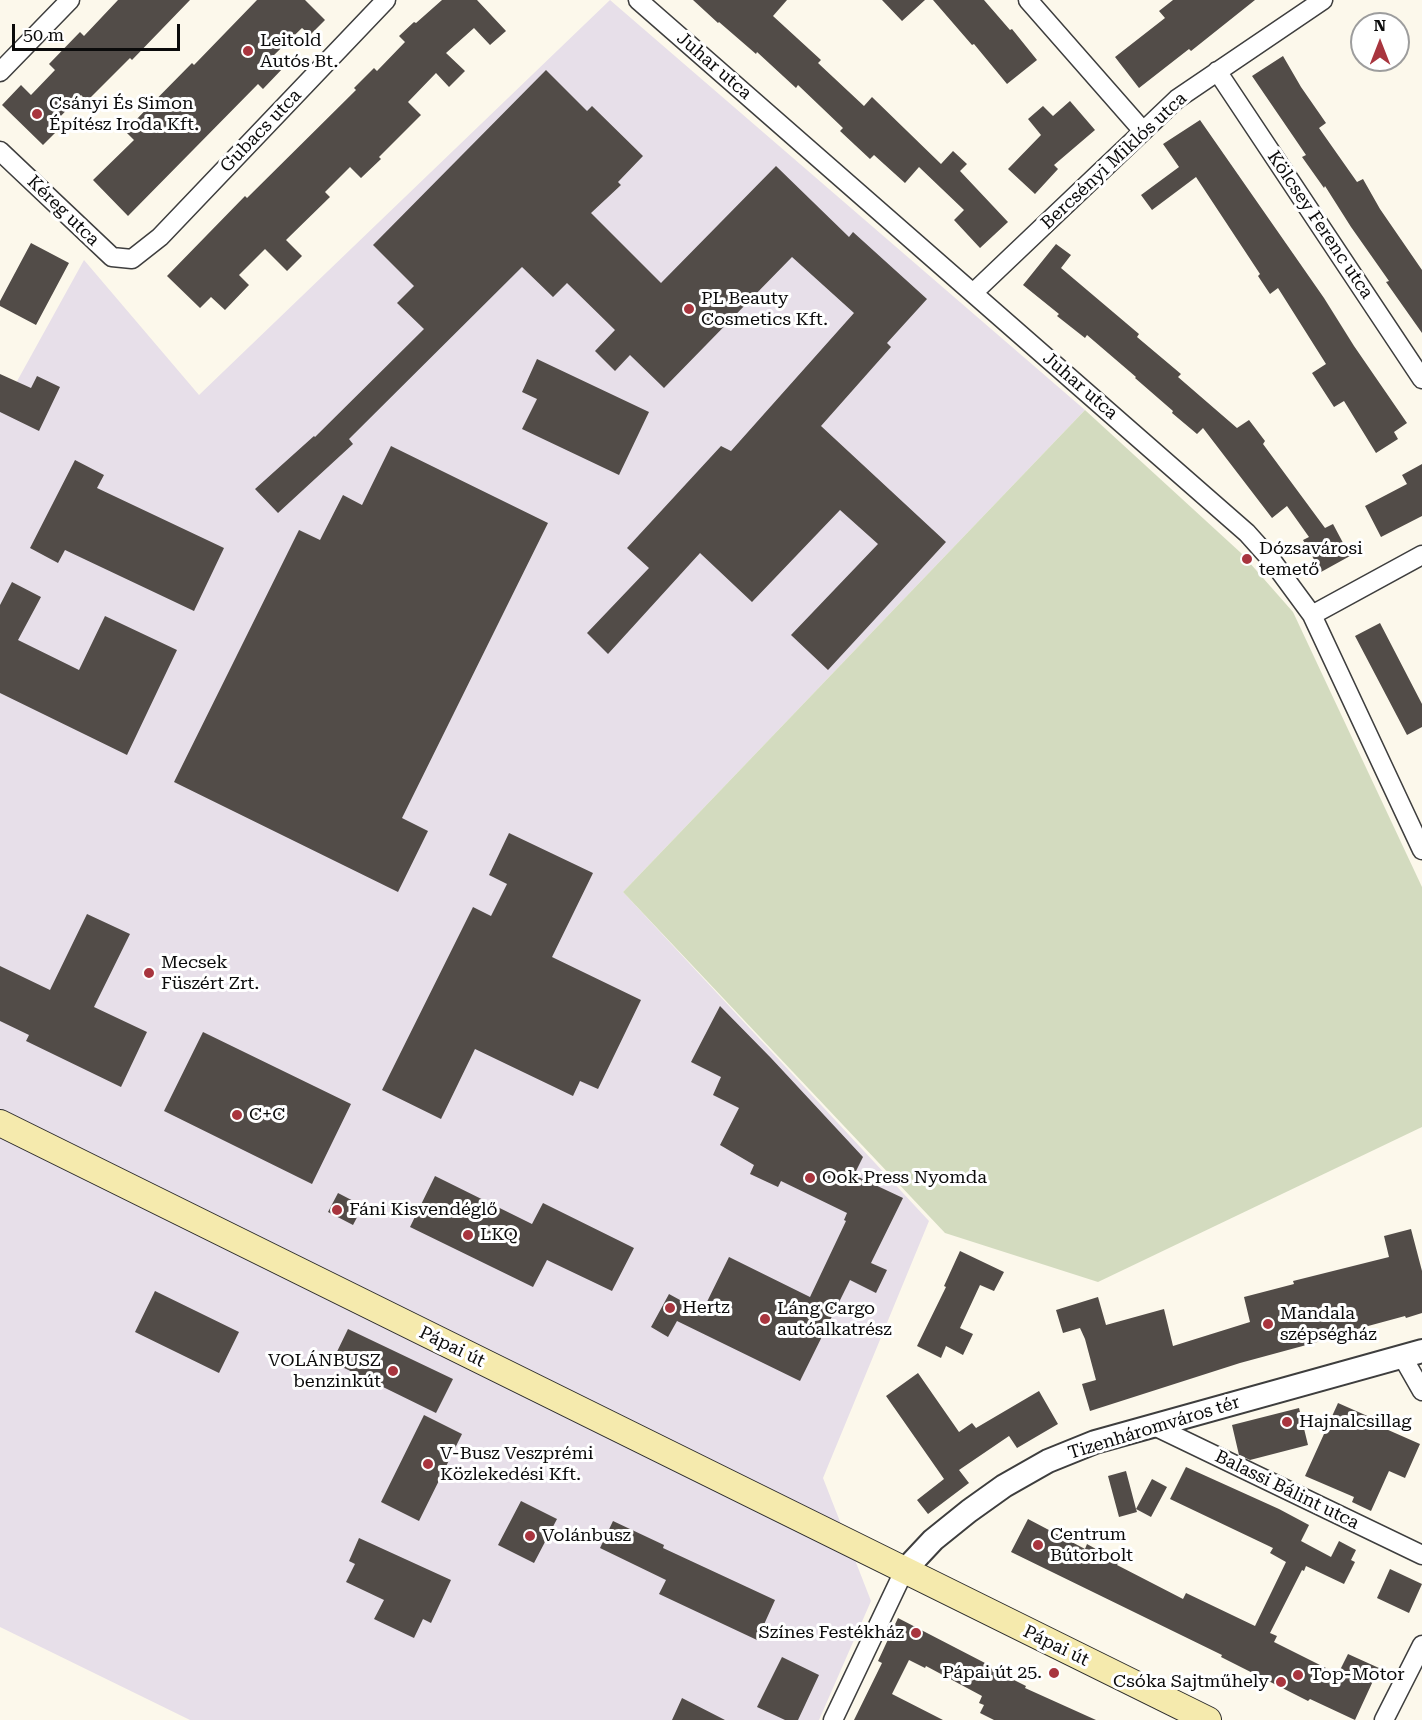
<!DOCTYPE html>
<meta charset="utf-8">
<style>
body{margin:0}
#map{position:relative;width:1422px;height:1720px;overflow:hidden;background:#fcf8eb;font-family:"Roboto Serif",serif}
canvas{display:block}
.north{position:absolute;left:1350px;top:12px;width:60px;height:60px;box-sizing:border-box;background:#fff;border:2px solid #9d9d9d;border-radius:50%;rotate:0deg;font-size:16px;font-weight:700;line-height:24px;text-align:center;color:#0b0b0b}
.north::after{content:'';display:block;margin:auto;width:21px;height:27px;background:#a8353e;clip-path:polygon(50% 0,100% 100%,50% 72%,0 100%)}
.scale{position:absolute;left:12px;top:24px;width:168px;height:27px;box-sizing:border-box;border:3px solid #0b0b0b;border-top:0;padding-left:8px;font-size:18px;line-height:21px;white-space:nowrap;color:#0b0b0b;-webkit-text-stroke:4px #fff;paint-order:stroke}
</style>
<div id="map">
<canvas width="1422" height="1720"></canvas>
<div class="north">N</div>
<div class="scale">50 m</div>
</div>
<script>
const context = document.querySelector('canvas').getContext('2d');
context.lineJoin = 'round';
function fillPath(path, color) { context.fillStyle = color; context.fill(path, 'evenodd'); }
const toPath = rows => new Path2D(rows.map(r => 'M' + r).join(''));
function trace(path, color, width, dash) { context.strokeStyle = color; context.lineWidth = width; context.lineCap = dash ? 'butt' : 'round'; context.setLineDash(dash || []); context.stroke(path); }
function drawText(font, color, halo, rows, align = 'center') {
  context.font = font + ' "Roboto Serif",serif'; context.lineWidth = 6; context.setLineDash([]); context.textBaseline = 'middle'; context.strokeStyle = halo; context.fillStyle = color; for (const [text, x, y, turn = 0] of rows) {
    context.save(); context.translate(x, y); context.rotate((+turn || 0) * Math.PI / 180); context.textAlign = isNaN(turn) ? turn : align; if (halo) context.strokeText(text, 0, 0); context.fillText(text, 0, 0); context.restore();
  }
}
const industrial = toPath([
 [610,0,1085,410,623,892,929,1221,823,1478,871,1601,819,1720,190,1720,0,1627,0,412,84,260,199,395]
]);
const cemetery = toPath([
 [1085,410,1241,553,1293,612,1422,887,1422,1127,1098,1282,945,1233,623,892]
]);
const building = toPath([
 [118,0,190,0,132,60,130,58,87,101,81,95,57,120,63,125,43,145,2,105,21,85,31,95,55,70,49,64,80,32,84,36],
 [257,0,305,0,325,20,310,35,302,28,274,55,285,66,263,89,258,84,128,216,93,180,134,140,125,131,192,63,194,65],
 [442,0,477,0,506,31,490,45,474,28,446,53,465,71,449,87,436,73,408,102,421,115,379,157,381,159,361,178,350,167,325,192,330,197,286,240,302,256,287,271,265,249,239,275,249,285,225,310,211,297,200,308,167,276,245,196,247,198,356,90,354,88,374,68,377,71,405,42,399,36,414,22,416,23],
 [693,0,787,0,773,16,821,60,818,63,864,106,872,97,941,164,953,151,967,164,960,171,1008,222,980,248,954,220,964,210,919,167,905,183,874,155,870,159,840,131,843,128,798,85,796,88,757,52,756,54,719,22,718,23],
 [882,0,925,0,902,21],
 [933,0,984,0,1010,30,1012,29,1037,60,1007,84,974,44,972,45],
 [1173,0,1255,0,1191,51,1189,49,1139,88,1115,57,1165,18,1159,11],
 [1283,56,1301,87,1326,123,1319,128,1357,182,1363,179,1380,209,1422,270,1422,333,1386,282,1389,281,1351,227,1325,186,1324,188,1302,157,1306,155,1252,76],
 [546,70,587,111,592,106,643,156,618,182,621,185,591,213,661,283,776,166,849,237,853,232,927,299,887,343,891,347,821,426,946,542,828,670,791,635,878,544,840,510,752,602,700,553,608,654,587,633,649,568,627,548,721,446,731,451,854,313,792,257,664,388,630,355,615,371,595,351,615,330,567,283,553,297,522,267,349,439,353,444,278,513,255,489,314,436,315,437,424,329,397,303,414,286,373,245],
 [1070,101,1095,130,1054,165,1058,169,1035,194,1008,169,1041,135,1028,119,1043,106,1053,116],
 [1200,120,1324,298,1354,346,1407,423,1394,432,1398,439,1376,453,1344,401,1334,407,1312,373,1326,364,1278,288,1270,294,1258,276,1260,274,1196,177,1152,210,1141,195,1179,167,1163,144],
 [31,243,69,263,36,325,0,306,0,301],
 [1056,244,1071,255,1061,268,1139,334,1137,337,1181,374,1178,377,1237,428,1249,420,1265,441,1263,444,1325,528,1333,524,1350,556,1321,572,1303,540,1309,537,1287,506,1272,518,1203,428,1197,434,1172,413,1173,411,1135,378,1136,377,1087,335,1085,338,1057,316,1059,314,1023,285],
 [537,359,649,412,619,475,522,429,537,399,522,392],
 [0,374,31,388,37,376,60,387,39,431,0,412],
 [391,446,548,523,402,818,428,831,398,892,174,782,299,530,320,540,343,495,362,505],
 [75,460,104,475,97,488,224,548,194,611,65,550,58,563,30,548],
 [1422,464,1422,516,1381,537,1365,506,1407,484,1402,475],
 [12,582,41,597,18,640,79,670,105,616,177,650,127,755,0,693,0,605],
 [1380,623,1422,704,1422,727,1407,735,1355,636],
 [509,833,593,873,552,957,641,1000,598,1089,580,1081,573,1096,475,1049,441,1119,382,1090,473,907,491,916,507,884,489,875],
 [87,914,130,934,94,1007,147,1032,121,1087,26,1041,29,1035,0,1021,0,966,50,990],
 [720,1006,771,1058,863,1157,854,1175,903,1198,871,1263,887,1270,876,1293,850,1280,800,1381,677,1321,668,1337,651,1327,669,1294,702,1312,729,1257,810,1297,846,1221,844,1220,847,1213,781,1181,778,1187,750,1174,754,1165,720,1145,739,1108,713,1095,721,1077,691,1062],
 [203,1032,351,1104,312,1184,164,1111],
 [435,1176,532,1224,543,1203,634,1248,612,1291,547,1260,533,1287,410,1227],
 [338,1193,363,1206,353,1225,328,1212],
 [1411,1229,1422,1271,1422,1313,1406,1318,1405,1316,1346,1332,1347,1334,1240,1363,1090,1411,1082,1384,1096,1380,1085,1339,1080,1328,1063,1333,1056,1310,1098,1297,1106,1325,1164,1309,1173,1346,1250,1322,1244,1297,1294,1284,1293,1281,1389,1257,1384,1236],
 [960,1251,1004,1272,994,1291,980,1285,960,1328,973,1334,963,1355,946,1346,941,1358,917,1346,946,1287,944,1286],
 [155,1291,239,1332,219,1373,135,1332],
 [348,1329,453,1379,436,1413,332,1362],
 [918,1373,959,1432,972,1423,976,1428,1039,1391,1058,1424,1017,1448,1009,1436,959,1470,969,1483,928,1514,917,1500,944,1479,886,1396],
 [1338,1403,1372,1418,1370,1422,1420,1444,1405,1478,1389,1471,1371,1511,1352,1502,1354,1497,1305,1476],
 [1299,1408,1308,1445,1250,1460,1239,1455,1232,1425],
 [424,1415,462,1434,419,1521,381,1502],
 [1186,1467,1279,1509,1309,1525,1301,1541,1331,1557,1339,1541,1356,1550,1351,1560,1355,1562,1344,1584,1306,1566,1304,1571,1302,1570,1270,1633,1277,1636,1274,1642,1338,1674,1348,1654,1379,1668,1355,1720,1310,1699,1308,1701,1221,1657,1222,1655,1011,1552,1028,1519,1085,1549,1087,1544,1119,1562,1117,1565,1183,1599,1186,1593,1255,1626,1286,1562,1270,1553,1273,1548,1170,1499],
 [1126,1471,1136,1509,1152,1479,1167,1487,1151,1517,1136,1509,1137,1512,1119,1517,1108,1476],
 [521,1501,557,1519,534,1563,498,1545],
 [613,1521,664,1545,663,1548,775,1600,757,1640,659,1594,666,1580,600,1548],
 [359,1538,451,1580,431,1623,423,1619,414,1638,374,1619,384,1600,346,1582,355,1564,349,1561],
 [1390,1569,1422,1584,1409,1613,1377,1598],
 [898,1618,985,1663,984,1665,1026,1686,1025,1688,1096,1720,994,1720,980,1713,984,1705,979,1703,982,1696,926,1666,925,1668,909,1660,892,1694,943,1720,854,1720,882,1663,878,1661],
 [782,1657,819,1675,798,1720,785,1720,757,1707],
 [682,1698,725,1720,672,1720]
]);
const minor = toPath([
 [638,0,1247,533,1273,562,1312,615,1422,850],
 [1028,0,1143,131],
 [1217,71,1422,379],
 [0,72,70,0],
 [0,151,112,257,132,259,160,237,386,0],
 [973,293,1177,99,1323,0],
 [1312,615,1422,555],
 [1402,1356,1422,1391],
 [1152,1425,1422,1555],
 [833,1720,904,1571],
 [1384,1720,1422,1645]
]);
const tertiary = toPath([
 [904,1571,933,1540,969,1511,1004,1486,1048,1461,1095,1442,1422,1351]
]);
const secondary = toPath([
 [0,1123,1208,1720]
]);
const markers = [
 [248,51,6,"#a8353e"],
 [37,114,6,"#a8353e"],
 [689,309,6,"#a8353e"],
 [1247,559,6,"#a8353e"],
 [149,973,6,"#a8353e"],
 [237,1115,6,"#a8353e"],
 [810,1178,6,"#a8353e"],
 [337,1210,6,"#a8353e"],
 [468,1235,6,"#a8353e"],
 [670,1308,6,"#a8353e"],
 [765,1319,6,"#a8353e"],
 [1268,1324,6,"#a8353e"],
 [393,1371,6,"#a8353e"],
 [1287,1422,6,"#a8353e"],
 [428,1464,6,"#a8353e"],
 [530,1536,6,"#a8353e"],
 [1038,1545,6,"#a8353e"],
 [916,1633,6,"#a8353e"],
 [1054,1673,6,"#a8353e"],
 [1298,1675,6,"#a8353e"],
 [1281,1682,6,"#a8353e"]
];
const poiNames = [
 ["Leitold",260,41],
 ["Autós Bt.",260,62],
 ["Csányi És Simon",49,104],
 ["Építész Iroda Kft.",49,125],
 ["PL Beauty",701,299],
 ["Cosmetics Kft.",701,320],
 ["Dózsavárosi",1259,549],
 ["temető",1259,570],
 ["Mecsek",161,963],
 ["Füszért Zrt.",161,984],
 ["C+C",249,1115],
 ["Ook Press Nyomda",822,1178],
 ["Fáni Kisvendéglő",349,1210],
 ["LKQ",480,1235],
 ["Hertz",682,1308],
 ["Láng Cargo",777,1309],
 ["autóalkatrész",777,1330],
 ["Mandala",1280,1314],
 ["szépségház",1280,1335],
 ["VOLÁNBUSZ",381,1361,"right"],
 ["benzinkút",381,1382,"right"],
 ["Hajnalcsillag",1299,1422],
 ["V-Busz Veszprémi",440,1454],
 ["Közlekedési Kft.",440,1475],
 ["Centrum",1050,1535],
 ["Bútorbolt",1050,1556],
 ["Volánbusz",542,1536],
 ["Színes Festékház",904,1633,"right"],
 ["Pápai út 25.",1042,1673,"right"],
 ["Top-Motor",1310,1675],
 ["Csóka Sajtműhely",1269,1682,"right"]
];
const streetNames = [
 ["Juhar utca",714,66,41],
 ["Gubacs utca",261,131,-46],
 ["Bercsényi Miklós utca",1114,161,-43],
 ["Kéreg utca",63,211,44],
 ["Kölcsey Ferenc utca",1320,225,56],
 ["Juhar utca",1080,386,41],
 ["Pápai út",452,1347,26],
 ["Tizenháromváros tér",1154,1428,-17],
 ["Balassi Bálint utca",1287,1490,26],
 ["Pápai út",1056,1646,26]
];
fillPath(industrial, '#e7dfe9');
fillPath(cemetery, '#d3dbbf');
fillPath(building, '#524c48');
trace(minor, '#3e3e3e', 21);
trace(tertiary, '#3e3e3e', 26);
trace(secondary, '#2d2d2d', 28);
trace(minor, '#fff', 18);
trace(tertiary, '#fff', 22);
trace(secondary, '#f5eaad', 26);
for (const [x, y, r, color] of markers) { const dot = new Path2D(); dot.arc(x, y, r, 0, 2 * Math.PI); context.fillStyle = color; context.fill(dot); trace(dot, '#fff', 2); }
drawText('18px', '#0b0b0b', '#fff', poiNames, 'left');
drawText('18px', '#0b0b0b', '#fff', streetNames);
</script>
